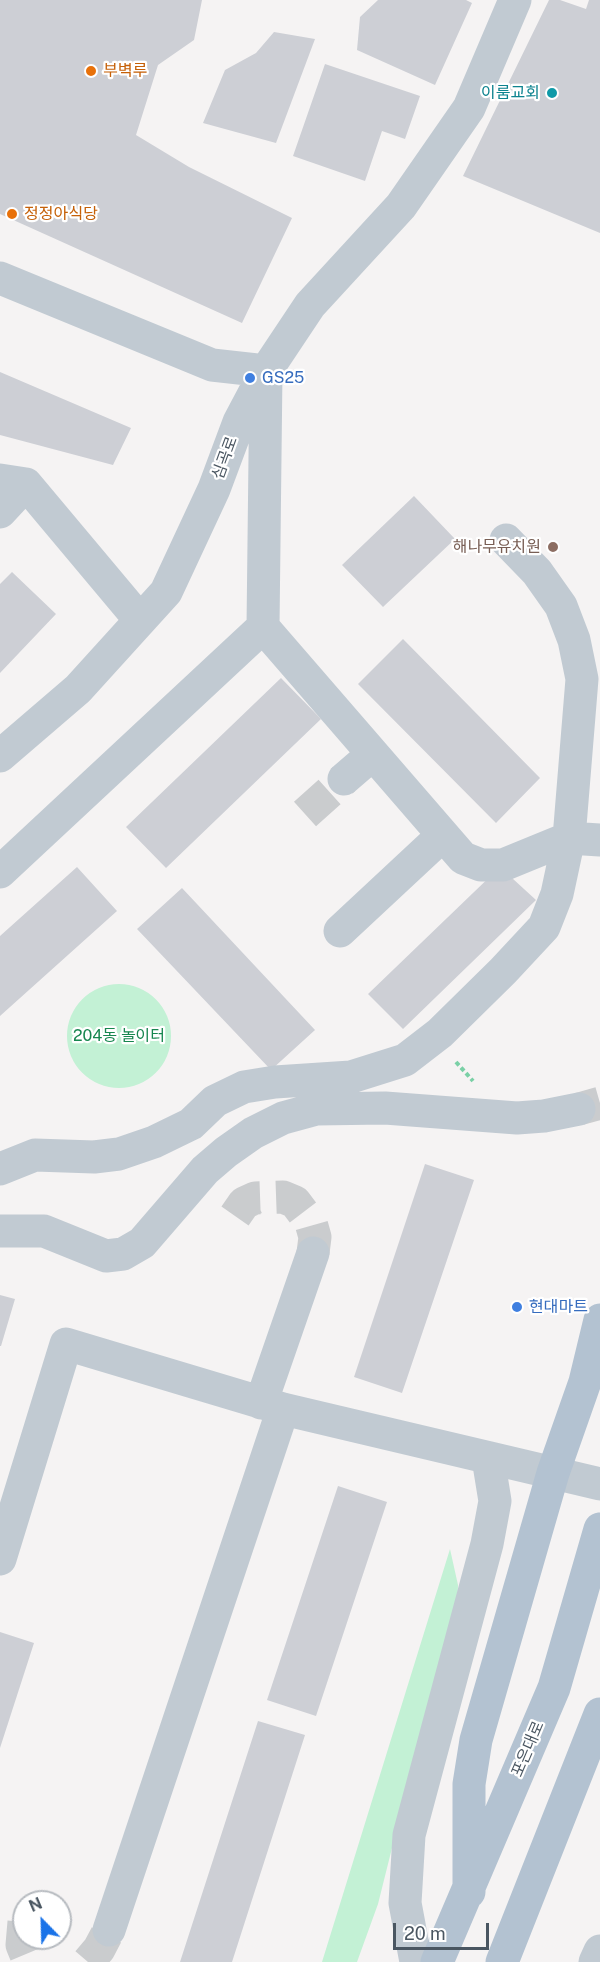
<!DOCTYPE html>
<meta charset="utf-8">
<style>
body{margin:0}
#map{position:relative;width:600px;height:1962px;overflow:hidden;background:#f5f3f3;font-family:"Public Sans",sans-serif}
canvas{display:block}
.north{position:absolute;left:12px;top:1890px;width:60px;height:60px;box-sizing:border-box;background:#fff;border:2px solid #b7bbc0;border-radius:50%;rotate:337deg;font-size:16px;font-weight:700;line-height:24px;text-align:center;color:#4a5661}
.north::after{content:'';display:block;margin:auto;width:21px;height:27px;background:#1a73e8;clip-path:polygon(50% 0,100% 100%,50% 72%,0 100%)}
.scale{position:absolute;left:393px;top:1923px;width:96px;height:27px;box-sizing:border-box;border:3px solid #4a5661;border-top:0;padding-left:8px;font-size:18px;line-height:21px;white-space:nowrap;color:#4a5661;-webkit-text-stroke:4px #fff;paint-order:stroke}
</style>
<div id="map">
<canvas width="600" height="1962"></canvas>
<div class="north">N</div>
<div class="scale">20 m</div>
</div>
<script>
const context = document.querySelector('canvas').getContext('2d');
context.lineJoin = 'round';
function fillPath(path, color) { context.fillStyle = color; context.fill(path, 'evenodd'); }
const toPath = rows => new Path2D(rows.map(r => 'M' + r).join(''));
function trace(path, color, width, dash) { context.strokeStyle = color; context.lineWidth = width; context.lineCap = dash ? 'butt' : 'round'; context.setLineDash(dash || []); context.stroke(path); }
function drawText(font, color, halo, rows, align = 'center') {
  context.font = font + ' "Public Sans","Noto Sans KR",sans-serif'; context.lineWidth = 4.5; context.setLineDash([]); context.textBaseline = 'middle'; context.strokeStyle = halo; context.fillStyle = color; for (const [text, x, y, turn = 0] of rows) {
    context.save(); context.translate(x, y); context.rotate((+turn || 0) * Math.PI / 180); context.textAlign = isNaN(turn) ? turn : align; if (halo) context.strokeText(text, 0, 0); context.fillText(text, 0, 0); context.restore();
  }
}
const green = toPath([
 '67 1036a52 52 0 1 1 104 0a52 52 0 1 1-104 0Z',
 [450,1549,458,1585,457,1626,395,1836,378,1904,357,1962,322,1962]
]);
const building = toPath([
 [0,0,202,0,194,40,158,65,136,135,189,167,292,218,242,323,0,214],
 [378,0,466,0,472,3,435,85,357,50,360,17],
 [549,0,560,0,586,9,589,0,600,0,600,233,463,176],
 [274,32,315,39,276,143,203,123,225,70,256,53],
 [325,64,420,96,405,139,382,131,365,181,293,156],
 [0,372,131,428,113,465,0,435],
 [414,496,455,539,383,607,342,565],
 [12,572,56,614,0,673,0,584],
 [403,639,540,778,496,823,358,684],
 [281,678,321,719,166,868,126,827],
 [77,867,117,911,0,1016,0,936],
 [500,867,536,900,403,1029,368,994],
 [182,888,315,1030,271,1070,137,929],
 [425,1164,474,1180,402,1393,354,1377],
 [0,1295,15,1299,1,1346,0,1346],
 [338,1486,387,1502,316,1716,267,1700],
 [0,1632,34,1643,0,1748],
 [258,1721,305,1735,232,1962,180,1962]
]);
const minorTunnel = toPath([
 [305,814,344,779],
 [579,1109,600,1103],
 [235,1216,244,1203,255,1198,283,1197,295,1202,311,1223,315,1237,313,1253],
 [24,1922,22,1945,27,1957,35,1962],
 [88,1962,99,1949,109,1930]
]);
const path = toPath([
 [456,1062,473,1081]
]);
const minor = toPath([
 [515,0,469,108,401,206,310,305,266,371,263,627,463,858,481,865,503,865,569,838,600,840],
 [0,278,212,365,266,371,239,422,214,489,166,592,78,689,0,756],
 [0,480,26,484,140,620],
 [0,512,26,484],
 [344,779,373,754],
 [0,872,263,627],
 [340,931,443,835],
 [0,1169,35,1155,94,1157,119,1154,154,1142,191,1124,215,1101,244,1087,275,1082,351,1077,405,1060,440,1033,503,971,544,927,557,894,569,838,582,679,574,640,561,606,537,572,506,540],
 [0,1231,44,1231,106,1256,123,1254,142,1243,205,1170,226,1152,253,1133,283,1118,316,1109,385,1108,517,1118,544,1116,579,1109],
 [261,1403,313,1253],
 [0,1559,66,1344,283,1409,600,1484],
 [109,1930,283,1409],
 [416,1962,405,1903,409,1835,487,1544,495,1501,488,1458],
 [595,1962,600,1951]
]);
const major = toPath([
 [469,1892,469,1784,476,1740,553,1473,585,1382,600,1320],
 [437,1962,554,1688,600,1529],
 [502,1962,600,1714]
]);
const markers = [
 [91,71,6,"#e8710a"],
 [552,93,6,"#0f9aa8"],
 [12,214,6,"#e8710a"],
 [250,378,6,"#3f7fe0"],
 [553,547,6,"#8d6e63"],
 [517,1307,6,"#3f7fe0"]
];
const foodNames = [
 ["부벽루",103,71],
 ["정정아식당",24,214]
];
const cultureNames = [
 ["이룸교회",540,93]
];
const shopNames = [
 ["GS25",262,378],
 ["현대마트",529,1307]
];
const streetNames = [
 ["심곡로",225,458,-70],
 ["포은대로",528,1749,-67]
];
const educationNames = [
 ["해나무유치원",541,547]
];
const parkNames = [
 ["204동 놀이터",119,1036]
];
fillPath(green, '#c3f1d5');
fillPath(building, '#cdcfd5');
trace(minorTunnel, '#caccce', 33, [33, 16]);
trace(path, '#7ad0a6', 4, [4.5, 3]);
trace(minor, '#c1cad2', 33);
trace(major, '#b3c2d1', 33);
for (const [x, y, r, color] of markers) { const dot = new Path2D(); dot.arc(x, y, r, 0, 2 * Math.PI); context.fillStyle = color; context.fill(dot); trace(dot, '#fff', 2); }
drawText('16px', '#c56008', '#fff', foodNames, 'left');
drawText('16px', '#0d838f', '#fff', cultureNames, 'right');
drawText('16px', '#366cbe', '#fff', shopNames, 'left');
drawText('16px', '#4a5661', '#fff', streetNames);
drawText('16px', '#785e54', '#fff', educationNames, 'right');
drawText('16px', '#17864f', '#fff', parkNames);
</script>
